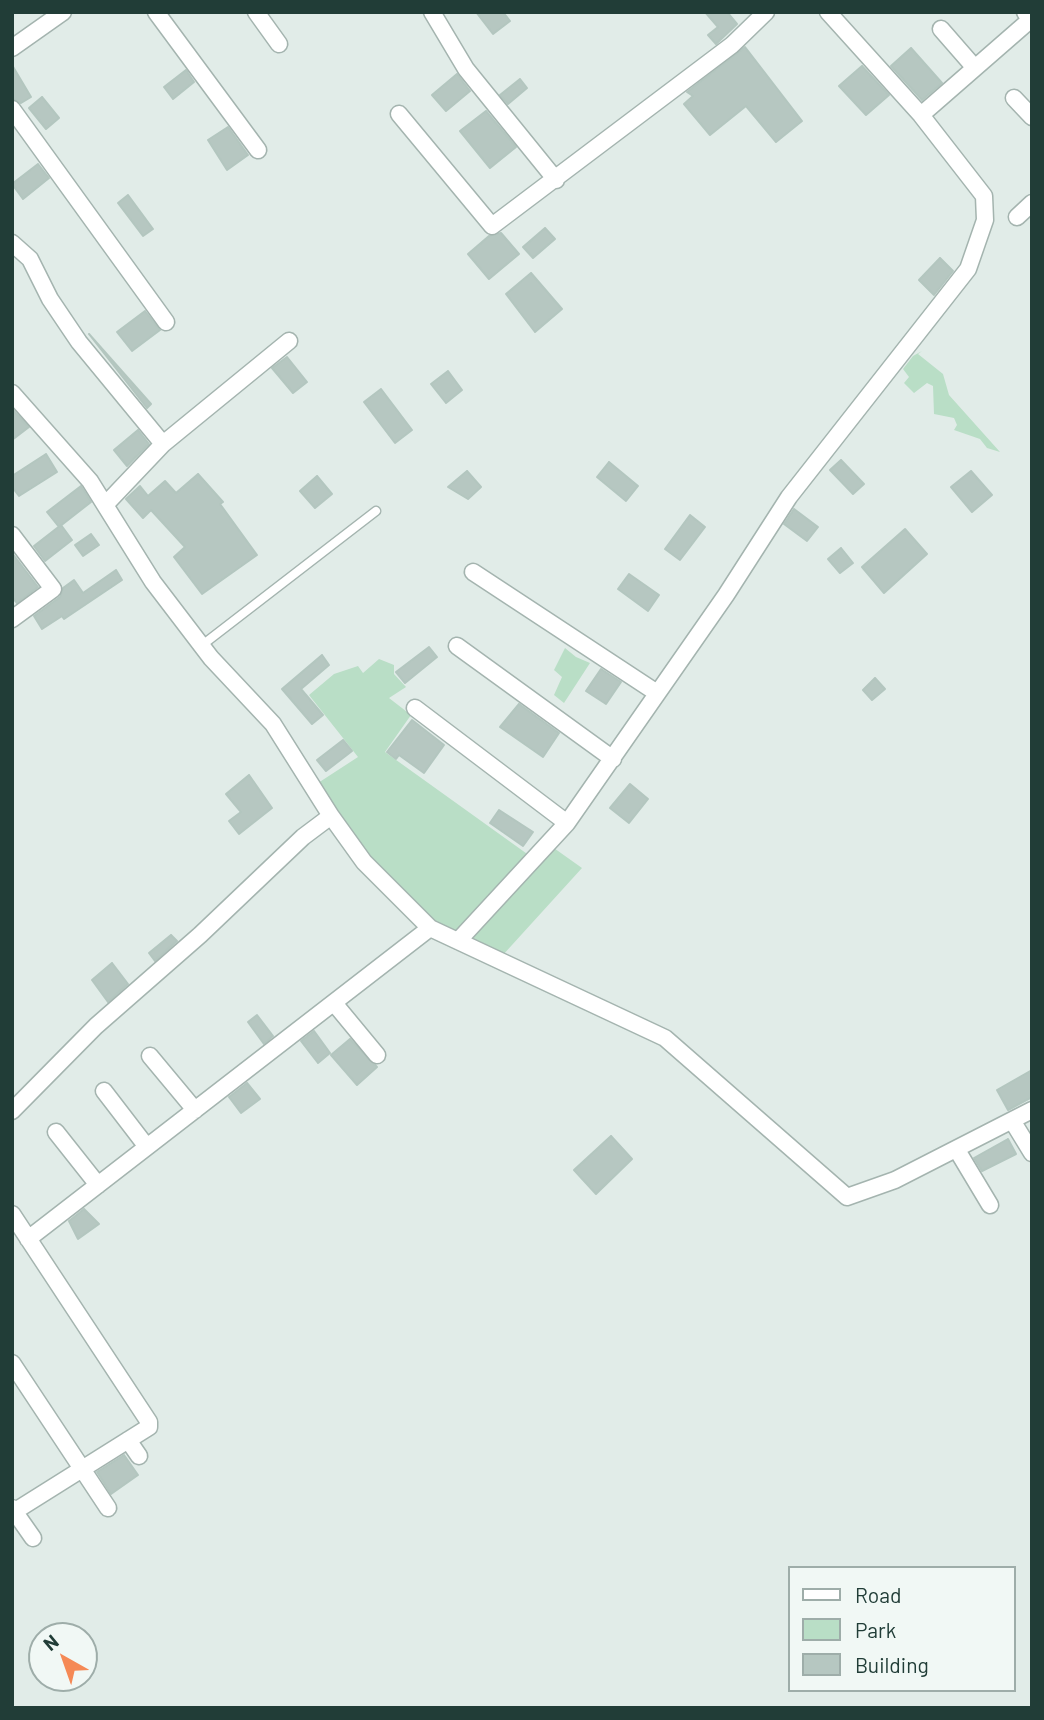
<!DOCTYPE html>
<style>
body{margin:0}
#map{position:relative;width:1044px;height:1720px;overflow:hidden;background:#e1ece8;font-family:Barlow,sans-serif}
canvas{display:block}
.frame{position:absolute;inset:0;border:14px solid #213d37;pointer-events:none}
.legend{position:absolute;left:788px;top:1566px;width:228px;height:126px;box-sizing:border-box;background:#f1f8f5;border:2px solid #9eada9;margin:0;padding:9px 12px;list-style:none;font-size:21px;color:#213d37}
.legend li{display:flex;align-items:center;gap:14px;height:35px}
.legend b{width:35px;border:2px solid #9eada9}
.north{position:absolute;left:28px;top:1622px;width:70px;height:70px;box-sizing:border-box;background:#f1f8f5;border:2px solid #9eada9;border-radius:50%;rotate:320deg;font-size:19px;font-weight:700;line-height:28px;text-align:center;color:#213d37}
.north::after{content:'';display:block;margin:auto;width:24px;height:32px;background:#f58955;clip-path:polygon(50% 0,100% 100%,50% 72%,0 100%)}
</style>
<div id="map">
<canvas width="1044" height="1720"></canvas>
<div class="frame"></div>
<ul class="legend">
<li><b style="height:9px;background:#fff"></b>Road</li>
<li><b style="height:19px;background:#b9dec6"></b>Park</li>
<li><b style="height:19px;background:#b6c7c1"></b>Building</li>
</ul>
<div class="north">N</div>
</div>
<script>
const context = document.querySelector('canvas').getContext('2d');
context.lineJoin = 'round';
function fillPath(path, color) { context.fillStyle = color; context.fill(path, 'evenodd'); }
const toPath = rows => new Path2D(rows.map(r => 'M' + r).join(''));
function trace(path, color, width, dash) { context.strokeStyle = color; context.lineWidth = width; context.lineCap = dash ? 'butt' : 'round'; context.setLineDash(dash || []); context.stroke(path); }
const green = toPath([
 [922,351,918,354,943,374,949,395,1000,452,987,448,980,439,954,430,957,425,954,418,934,414,933,386,927,383,914,393,904,383,909,377,903,369,913,356],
 [565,648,576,657,590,663,564,703,554,695,562,677,554,670],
 [379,659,394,665,394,674,406,687,389,698,411,715,385,752,530,856,459,933,433,920,366,856,318,783,358,757,309,695,334,674,358,666,363,673],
 [551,846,582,868,502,956,468,939]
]);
const building = toPath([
 [476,12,503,12,510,21,493,34,476,12],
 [705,12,727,12,737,24,716,44,708,35,718,27,705,12],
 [745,47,802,121,776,142,746,106,710,135,684,104,693,96,687,92,745,47],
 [911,48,942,83,922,100,891,66,911,48],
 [12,65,31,97,21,103,12,99,12,65],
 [862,66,889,95,866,115,839,86,862,66],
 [186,70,194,82,173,99,164,87,186,70],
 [457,74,470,91,446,111,432,95,457,74],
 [520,79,527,88,508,104,500,95,520,79],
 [42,97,59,118,46,129,29,108,42,97],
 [486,111,516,147,490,168,460,131,486,111],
 [228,127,248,155,227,170,208,140,228,127],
 [38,164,49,178,23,199,12,184,38,164],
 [128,195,153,229,143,236,118,203,128,195],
 [545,228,555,239,533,258,523,247,545,228],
 [501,233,519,254,489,279,468,254,489,236,501,233],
 [940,258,953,271,934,295,919,280,940,258],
 [531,273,562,309,535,332,506,294,531,273],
 [145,311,160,330,132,351,117,332,145,311],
 [89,334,151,404,147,408,89,334],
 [287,357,307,382,293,393,272,368,287,357],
 [448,371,462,390,446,403,431,384,448,371],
 [381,389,412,430,395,443,364,402,381,389],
 [12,409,29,427,12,440,12,409],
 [138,430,149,444,127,466,114,450,138,430],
 [46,454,57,472,19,496,12,487,12,476,46,454],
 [841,460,864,484,853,494,830,470,841,460],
 [609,462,638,486,626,501,597,477,609,462],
 [467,471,481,487,468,499,448,487,467,471],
 [971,471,992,495,972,512,951,487,971,471],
 [198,474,223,502,220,504,257,555,202,594,174,557,185,547,151,510,143,518,126,499,140,486,148,496,165,481,176,493,198,474],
 [317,476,332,494,315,508,300,491,317,476],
 [81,486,91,502,59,527,47,512,81,486],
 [794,509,818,527,807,541,784,524,794,509],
 [690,515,705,527,680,560,665,549,690,515],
 [61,525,72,540,45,561,34,546,61,525],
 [905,529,927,554,884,593,862,567,905,529],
 [91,534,99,545,83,556,75,545,91,534],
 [841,548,853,563,840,573,828,559,841,548],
 [12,553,38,587,17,603,12,597,12,553],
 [116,570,122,580,64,619,62,616,42,629,34,616,60,597,63,588,74,580,83,593,116,570],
 [629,574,659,595,648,611,618,589,629,574],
 [429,647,437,657,405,683,396,672,429,647],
 [322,655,329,665,301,689,323,715,312,724,282,689,322,655],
 [601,669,621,682,606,704,586,691,601,669],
 [875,678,885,689,872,700,863,690,875,678],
 [519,704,559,733,543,757,500,727,519,704],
 [412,720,444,745,424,773,399,755,396,759,387,752,412,720],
 [343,740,352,751,326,771,317,760,343,740],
 [249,775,272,808,239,834,229,821,241,812,226,794,249,775],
 [630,784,648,799,629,823,610,808,630,784],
 [499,810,533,832,523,846,490,823,499,810],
 [171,935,177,941,155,961,149,953,171,935],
 [112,963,128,984,108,1002,92,980,112,963],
 [257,1015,273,1036,264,1044,248,1022,257,1015],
 [314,1031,330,1053,318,1063,301,1041,314,1031],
 [350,1039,377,1067,357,1085,331,1055,350,1039],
 [1032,1070,1032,1097,1008,1110,997,1090,1032,1070],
 [247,1083,260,1099,241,1113,229,1097,247,1083],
 [611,1136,632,1159,596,1194,574,1170,611,1136],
 [1008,1139,1016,1154,982,1171,974,1158,1008,1139],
 [84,1209,99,1224,78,1239,69,1221,84,1209],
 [124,1455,138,1475,111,1494,97,1472,124,1455]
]);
const service = toPath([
 [201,646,376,511]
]);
const minor = toPath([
 [156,12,258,150],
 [256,12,279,44],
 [432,12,466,69,556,180],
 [941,29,975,68],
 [12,48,63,12],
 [1014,98,1032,117],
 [12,109,166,322],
 [399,114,492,226,732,45,766,12],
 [921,115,1030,20,1025,12],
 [1017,217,1032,203],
 [12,243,30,259,50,299,79,342,163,444,106,504],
 [12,393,90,481,153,582,211,658,273,724,331,816],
 [163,444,289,341],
 [12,535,53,589,12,619],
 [473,572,657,693],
 [457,646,613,759],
 [415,708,567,823,726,595,789,497,968,269,985,220,984,196,921,115,828,12],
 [458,941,567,823],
 [334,1003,377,1055],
 [150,1056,195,1110],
 [104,1091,147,1147],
 [12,1111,96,1026,200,935,303,837,331,816,364,862,430,928,665,1038,847,1197,895,1180,1032,1110],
 [1013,1122,1032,1153],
 [56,1132,98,1185],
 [957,1150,990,1205],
 [12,1214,149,1422,149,1427,12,1513],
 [28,1239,430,928],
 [12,1363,108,1508],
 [128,1440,139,1456],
 [12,1508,33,1538]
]);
fillPath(green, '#b9dec6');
fillPath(building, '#b6c7c1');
trace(building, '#b3c6bf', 2);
trace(service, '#a4b4af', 11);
trace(minor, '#a4b4af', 19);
trace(service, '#fff', 8);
trace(minor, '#fff', 16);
</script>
